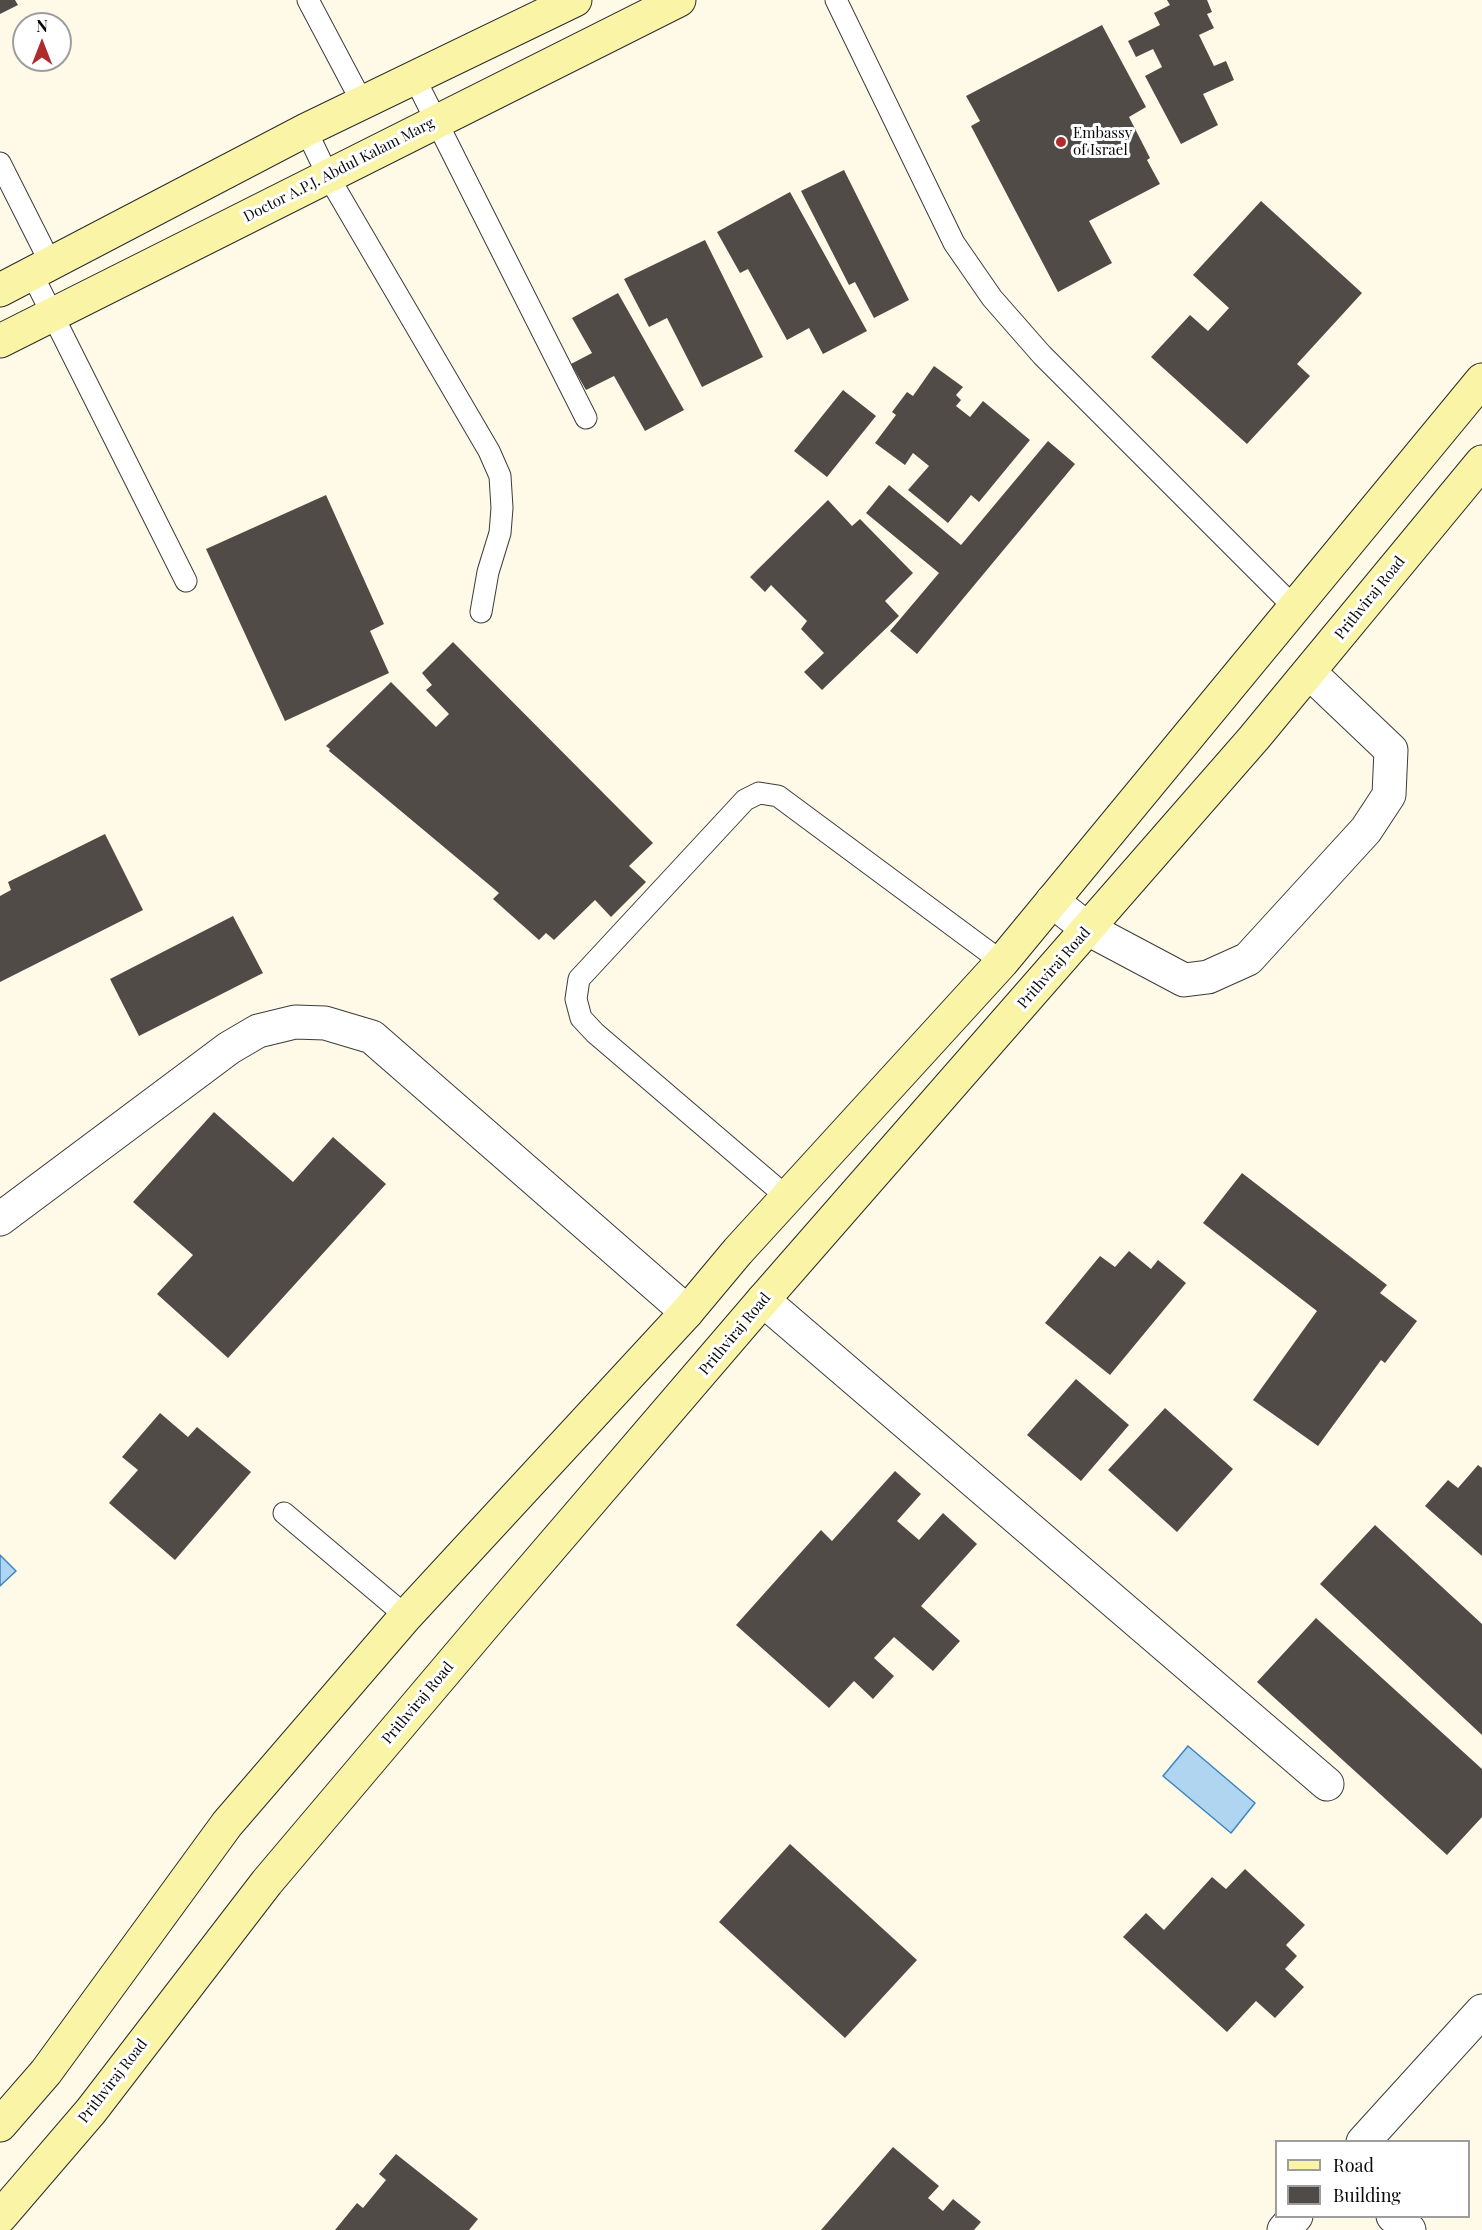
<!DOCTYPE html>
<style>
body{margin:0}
#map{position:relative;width:1482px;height:2230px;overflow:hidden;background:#fefae7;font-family:"Playfair Display",serif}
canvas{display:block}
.legend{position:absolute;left:1275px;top:2140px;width:195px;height:78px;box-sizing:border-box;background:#fff;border:2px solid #9d9d9d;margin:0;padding:8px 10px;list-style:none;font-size:18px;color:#090909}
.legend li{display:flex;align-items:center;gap:12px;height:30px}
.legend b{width:30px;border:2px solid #9d9d9d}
.north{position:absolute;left:12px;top:12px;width:60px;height:60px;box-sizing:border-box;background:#fff;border:2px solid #9d9d9d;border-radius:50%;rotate:0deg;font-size:16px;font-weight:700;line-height:24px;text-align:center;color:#090909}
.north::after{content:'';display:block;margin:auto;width:21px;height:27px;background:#af2c2c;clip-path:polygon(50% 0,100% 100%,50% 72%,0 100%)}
</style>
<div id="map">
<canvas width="1482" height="2230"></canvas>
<ul class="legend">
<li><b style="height:8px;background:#faf5a6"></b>Road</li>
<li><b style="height:16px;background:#514b47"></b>Building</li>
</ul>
<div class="north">N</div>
</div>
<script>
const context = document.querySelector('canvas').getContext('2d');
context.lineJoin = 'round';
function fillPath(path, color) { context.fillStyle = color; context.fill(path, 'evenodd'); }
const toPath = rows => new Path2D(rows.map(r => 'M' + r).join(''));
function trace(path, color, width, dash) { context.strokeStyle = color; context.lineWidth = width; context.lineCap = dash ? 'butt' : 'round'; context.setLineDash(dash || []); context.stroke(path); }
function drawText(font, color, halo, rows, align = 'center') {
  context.font = font + ' "Playfair Display",serif'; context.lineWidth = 6; context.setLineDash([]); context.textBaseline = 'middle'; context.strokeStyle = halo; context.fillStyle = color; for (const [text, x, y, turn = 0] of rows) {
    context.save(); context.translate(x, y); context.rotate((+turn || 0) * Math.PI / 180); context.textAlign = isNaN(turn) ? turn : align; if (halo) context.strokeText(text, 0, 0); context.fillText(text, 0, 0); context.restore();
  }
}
const water = toPath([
 [0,1555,16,1571,0,1586,0,1555],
 [1188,1746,1255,1803,1231,1833,1163,1776,1188,1746]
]);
const building = toPath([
 [0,0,15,0,18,5,0,14],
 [1167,0,1207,0,1212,12,1207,14,1214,28,1199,35,1214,66,1226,61,1234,80,1203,94,1218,125,1181,144,1145,76,1162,67,1153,49,1136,57,1128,41,1160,25,1154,13,1170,5],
 [1102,25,1146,107,1129,117,1150,158,1147,160,1160,184,1089,221,1112,263,1058,292,971,126,980,121,966,96],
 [844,170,909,300,874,318,855,282,849,285,801,191],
 [790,192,867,331,823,354,809,328,787,340,748,269,740,273,717,232],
 [1261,201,1362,293,1297,364,1310,376,1247,444,1151,357,1190,315,1208,331,1229,308,1193,275],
 [705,240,763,357,702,387,667,318,649,327,624,279],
 [618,293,684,410,645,431,614,376,586,390,571,364,592,353,572,318],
 [934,366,963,387,956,395,961,400,956,406,970,417,983,401,1030,440,979,502,971,495,948,523,908,490,929,466,913,453,905,465,875,443,896,415,892,412,907,392,913,396],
 [843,390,876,416,827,477,794,451],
 [1048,441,1075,464,917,654,890,631,939,573,866,513,889,485,961,545],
 [326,495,384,624,370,631,389,673,285,721,206,549],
 [828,500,852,526,860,519,913,573,885,601,899,616,822,690,804,672,824,653,801,629,807,621,771,585,765,592,750,577],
 [453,642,653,843,629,866,646,882,611,917,595,900,554,940,546,933,539,940,493,899,499,893,329,751,330,749,326,746,391,682,436,727,449,714,426,690,432,685,422,673],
 [105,834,143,910,0,982,0,896,11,890,8,882],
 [233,916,263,973,139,1036,110,979],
 [214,1112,293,1182,333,1137,386,1184,228,1358,157,1294,193,1255,133,1202],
 [1242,1173,1387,1285,1380,1293,1417,1321,1385,1363,1381,1360,1318,1446,1253,1400,1317,1311,1203,1223],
 [1129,1251,1151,1269,1158,1260,1186,1283,1110,1375,1045,1323,1100,1256,1115,1267],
 [1076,1379,1129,1425,1081,1481,1027,1435],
 [1165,1408,1233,1469,1177,1532,1108,1470],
 [160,1413,188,1437,197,1427,251,1472,175,1560,109,1503,138,1470,122,1457],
 [1478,1465,1482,1468,1482,1556,1425,1506,1448,1480,1458,1488],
 [895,1471,921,1494,897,1521,919,1540,943,1513,977,1544,921,1606,960,1641,933,1671,894,1637,874,1658,894,1676,873,1699,854,1681,829,1708,736,1625,821,1530,832,1541],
 [1375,1525,1482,1624,1482,1735,1320,1584],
 [1316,1618,1482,1769,1482,1817,1447,1855,1257,1682],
 [790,1844,917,1960,845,2038,719,1922],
 [1245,1869,1305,1925,1286,1945,1297,1956,1285,1969,1304,1987,1275,2018,1256,2001,1227,2032,1123,1937,1146,1913,1164,1930,1212,1877,1226,1889],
 [893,2147,939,2186,928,2198,943,2211,953,2199,981,2222,974,2230,821,2230],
 [396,2154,478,2219,469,2230,335,2230,357,2203,363,2208,386,2180,379,2174]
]);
const service = toPath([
 [308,0,363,104],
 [836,0,954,243,992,298,1042,355,1293,606],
 [415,79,586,418],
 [306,130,328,176,489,451,500,476,502,508,500,533,488,572,481,612],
 [0,163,51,264],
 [31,272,186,581],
 [788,1198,595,1033,581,1018,576,999,579,979,745,800,759,793,778,796,1002,962],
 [284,1513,406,1616]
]);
const minor = toPath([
 [1052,901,1088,929,1184,980,1208,977,1248,959,1366,830,1389,795,1391,750,1309,672],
 [0,1219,229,1048,258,1031,295,1022,325,1023,372,1037,687,1312],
 [763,1300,1327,1784],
 [1363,2142,1482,2011],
 [1393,2216,1409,2230],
 [1284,2230,1296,2216]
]);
const secondary = toPath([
 [0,290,306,130,575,0],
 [0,341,679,0],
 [0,2125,46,2072,227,1824,406,1616,687,1312,738,1251,1002,962,1482,380],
 [0,2217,91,2111,267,1882,492,1616,763,1300,1254,738,1482,462]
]);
const markers = [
 [1061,142,6,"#af2c2c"]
];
const poiNames = [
 ["Embassy",1073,133],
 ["of Israel",1073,150]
];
const streetNames = [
 ["Doctor A.P.J. Abdul Kalam Marg",339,170,-27],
 ["Prithviraj Road",1370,598,-51],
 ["Prithviraj Road",1054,968,-49],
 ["Prithviraj Road",735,1334,-50],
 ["Prithviraj Road",418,1703,-50],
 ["Prithviraj Road",113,2081,-52]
];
fillPath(water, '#afd5f1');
trace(water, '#3b86c3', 1.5);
fillPath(building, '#514b47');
trace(service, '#3c3c3c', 23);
trace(minor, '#3c3c3c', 35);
trace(secondary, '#2b2b2b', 35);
trace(service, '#fff', 21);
trace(minor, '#fff', 33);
trace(secondary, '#faf5a6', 33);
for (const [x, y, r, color] of markers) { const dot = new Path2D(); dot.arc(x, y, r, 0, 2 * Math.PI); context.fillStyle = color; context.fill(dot); trace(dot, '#fff', 2); }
drawText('15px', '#090909', '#fff', poiNames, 'left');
drawText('15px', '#090909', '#fff', streetNames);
</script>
